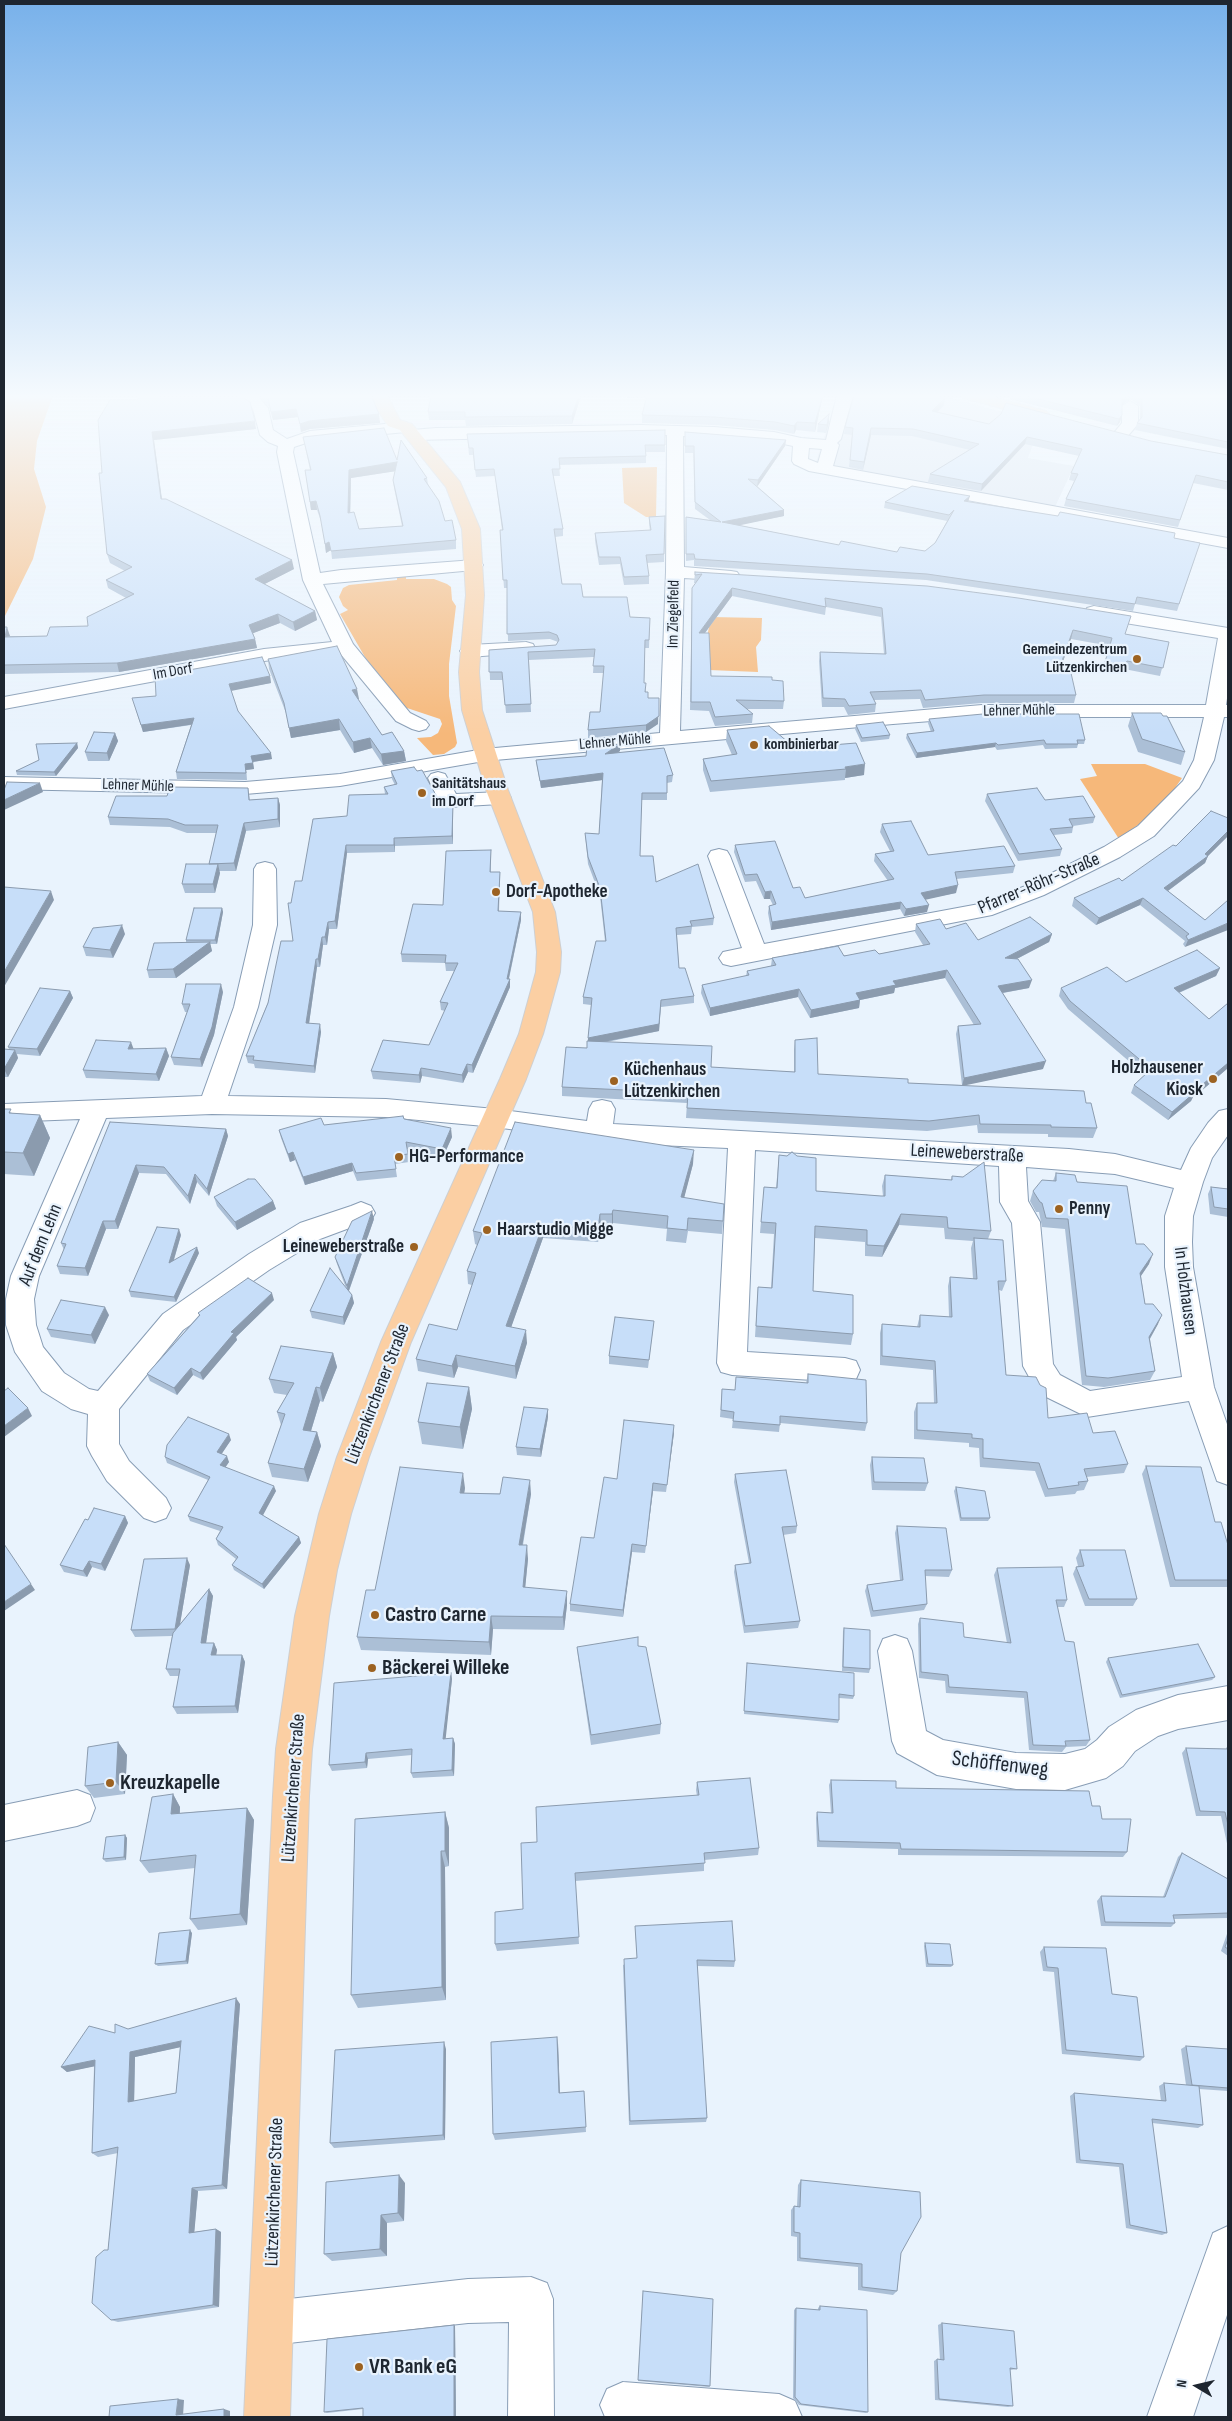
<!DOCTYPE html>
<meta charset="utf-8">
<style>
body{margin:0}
#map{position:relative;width:1232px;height:2421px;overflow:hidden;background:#e9f3fd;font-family:"Sofia Sans Condensed",sans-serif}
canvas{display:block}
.frame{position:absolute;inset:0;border:5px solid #1e2630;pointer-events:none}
.north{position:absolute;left:1172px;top:2361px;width:50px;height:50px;-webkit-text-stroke:4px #e9f3fd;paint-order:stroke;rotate:279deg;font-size:14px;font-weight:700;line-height:20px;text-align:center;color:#1e2630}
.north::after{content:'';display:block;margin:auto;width:18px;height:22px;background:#1e2630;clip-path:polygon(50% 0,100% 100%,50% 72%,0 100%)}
</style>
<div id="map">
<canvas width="1232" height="2421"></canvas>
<div class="frame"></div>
<div class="north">N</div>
</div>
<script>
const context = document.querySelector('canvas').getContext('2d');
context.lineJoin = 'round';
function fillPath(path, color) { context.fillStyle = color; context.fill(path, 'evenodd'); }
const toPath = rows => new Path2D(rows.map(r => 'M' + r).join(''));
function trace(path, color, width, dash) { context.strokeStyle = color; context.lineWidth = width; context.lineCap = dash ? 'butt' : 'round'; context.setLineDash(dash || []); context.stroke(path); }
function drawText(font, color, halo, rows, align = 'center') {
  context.font = font + ' "Sofia Sans Condensed",sans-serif'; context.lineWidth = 4.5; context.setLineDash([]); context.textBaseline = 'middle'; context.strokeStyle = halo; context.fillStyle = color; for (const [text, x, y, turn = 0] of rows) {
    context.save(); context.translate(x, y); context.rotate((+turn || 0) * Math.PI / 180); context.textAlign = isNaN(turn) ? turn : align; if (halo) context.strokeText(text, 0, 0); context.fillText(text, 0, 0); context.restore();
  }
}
const built = toPath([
 [844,395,938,395,1041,422,1028,458,1074,466,1055,507,815,465,835,404]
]);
const green = toPath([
 [4,395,53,395,37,441,34,469,46,507,33,559,4,618],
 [657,467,656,517,646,517,624,503,622,468],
 [406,576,406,579,434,579,447,584,451,587,452,600,456,606,449,664,449,696,457,743,455,747,444,754,433,755,417,738,431,737,438,733,442,724,440,719,404,707,369,664,340,614,348,610,343,606,339,597,343,588,349,585,397,580,397,577],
 [711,617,762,618,761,640,756,647,758,672,709,670,707,637],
 [1091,764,1145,764,1182,778,1166,801,1138,825,1119,839,1080,779,1097,776]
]);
const minor = toPath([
 [240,395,254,395,260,399,268,408,273,430,287,439,310,431,406,422,414,427,406,432,312,441,294,447,293,452,320,573,341,570,474,560,480,561,483,565,480,569,474,570,323,584,353,644,410,713,426,721,429,725,426,729,419,731,412,729,396,721,339,652,264,661,4,709,4,697,264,649,332,642,303,580,277,452,278,446,268,442,260,435,253,409,242,401,240,395],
 [837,395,853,395,841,439,837,443,839,445,833,466,1228,538,1228,548,809,471,794,464,792,461,793,446,774,442,683,436,684,567,731,571,737,572,740,576,737,580,731,581,684,578,680,731,982,705,1206,705,1218,638,1094,618,1087,616,1085,612,1087,608,1094,606,1228,628,1228,692,1226,705,1228,705,1228,717,1224,717,1214,760,1199,788,1154,836,1120,857,1044,895,992,915,731,966,723,964,719,958,723,952,742,948,708,856,711,851,719,849,727,851,730,856,764,944,979,904,1028,885,1104,847,1138,826,1183,781,1194,760,1204,717,982,717,893,724,484,761,340,786,245,794,4,789,4,777,245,782,340,774,484,749,660,733,666,572,667,435,412,440,404,435,412,430,436,428,641,425,714,427,774,432,801,438,826,440,837,395],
 [809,448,822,449,818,463,808,459,809,448],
 [1130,401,1138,406,1138,424,1127,437,1115,437,1113,434,1122,423,1122,406,1130,401],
 [526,642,533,644,535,648,533,652,470,657,463,655,460,651,463,647,470,645,526,642],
 [438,772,445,774,456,794,500,792,508,793,511,798,508,803,500,804,449,807,441,806,428,778,431,774,438,772],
 [265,862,273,864,276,869,277,925,258,1007,228,1096,386,1099,495,1109,587,1121,589,1109,593,1102,602,1100,611,1102,615,1109,613,1124,1069,1149,1115,1154,1181,1170,1191,1148,1208,1123,1219,1111,1228,1109,1228,1135,1212,1158,1203,1182,1193,1216,1192,1242,1193,1267,1214,1387,1228,1427,1228,1485,1217,1481,1189,1401,1087,1417,1038,1393,1023,1366,1012,1223,1000,1202,999,1166,755,1150,747,1352,845,1358,856,1361,860,1370,856,1379,845,1382,732,1375,721,1372,717,1363,728,1148,609,1143,495,1127,386,1117,212,1114,106,1118,39,1276,34,1299,36,1325,43,1347,64,1373,89,1389,98,1391,163,1314,249,1254,300,1223,351,1206,361,1202,371,1206,375,1213,371,1220,320,1239,269,1270,183,1330,119,1409,119,1444,129,1461,166,1498,171,1508,166,1518,155,1522,144,1518,107,1481,92,1456,87,1446,88,1414,71,1409,42,1391,15,1352,6,1325,6,1299,11,1276,80,1119,4,1122,4,1104,202,1096,234,1007,253,925,254,869,257,864,265,862],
 [1026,1167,1115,1174,1174,1188,1165,1216,1165,1267,1182,1377,1090,1391,1060,1375,1053,1364,1040,1222,1028,1201,1026,1167],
 [895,1635,907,1639,912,1651,926,1731,943,1740,1016,1753,1065,1754,1085,1749,1097,1740,1109,1727,1136,1710,1178,1695,1228,1686,1228,1720,1178,1729,1158,1736,1135,1751,1123,1766,1106,1778,1065,1790,1016,1789,937,1775,897,1753,892,1741,878,1651,883,1639,895,1635],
 [77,1790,90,1795,95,1808,90,1821,77,1826,4,1841,4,1805,77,1790],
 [1228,2226,1228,2312,1193,2417,1147,2417,1213,2233,1228,2226],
 [531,2277,547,2283,553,2299,554,2417,508,2417,509,2322,468,2323,271,2345,255,2339,249,2323,255,2307,271,2301,468,2279,531,2277],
 [623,2382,779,2394,795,2401,802,2417,605,2417,600,2405,607,2389,623,2382]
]);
const major = toPath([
 [373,395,387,395,400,420,412,424,460,482,480,529,484,595,479,672,482,710,508,790,555,912,561,952,560,972,543,1034,526,1079,411,1342,369,1457,351,1514,337,1570,329,1616,312,1749,309,1796,290,2417,244,2417,273,1796,276,1749,295,1616,319,1514,337,1457,381,1342,500,1079,519,1034,536,972,537,952,533,912,486,790,462,710,459,672,466,595,462,529,446,487,400,430,388,426,377,409,373,395],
 [961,395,985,395,1046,411,1049,414,1041,419,964,398,961,395]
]);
const wall = toPath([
 [162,395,159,397,256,429,154,440,162,499,294,569,264,584,315,611,317,620,295,631,280,623,253,633,255,639,257,648,119,672,4,674,4,627,10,636,47,636,88,626,126,598,108,588,106,580,125,571,110,563,107,554,102,473,137,400],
 [256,395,371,395,380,423,310,429,301,432,298,417,273,420,269,407],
 [431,395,823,395,815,432,796,430,794,434,774,430,714,425,642,423,642,415,646,398,581,396,572,424,466,426,465,420,429,420,428,412],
 [856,395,942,395,939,397,944,405,938,412,989,424,1151,441,1228,455,1228,490,1193,483,1178,527,1064,506,1066,499,1074,481,1069,480,1071,473,1079,456,1025,444,981,491,928,482,930,474,970,450,912,436,871,435,863,470,849,467,852,435,844,434,845,427],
 [1011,395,1228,395,1228,449,1135,430,1137,423,1140,419,1140,406,1131,399,1122,405,1122,415,1120,422,1117,426,1010,399],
 [829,422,826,433,817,432,818,424],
 [665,430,665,452,646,452,646,463,559,465,560,476,553,476,563,529,563,536,555,537,562,584,583,597,630,617,650,618,649,648,645,648,644,683,646,692,658,724,646,732,588,738,588,730,600,712,604,673,593,673,594,657,529,660,531,712,506,713,503,680,490,680,489,650,556,645,558,642,550,639,508,641,507,588,504,588,500,530,502,530,495,476,476,477,473,455,469,455,467,434],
 [685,432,786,440,785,446,757,486,784,510,784,516,738,525,839,545,897,552,925,551,935,543,947,521,884,508,885,502,969,502,1200,543,1177,611,1135,604,1133,611,926,580,694,566,694,560,686,561,686,517,710,520,695,509,693,453,685,453],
 [303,437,397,460,427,478,428,484,445,521,456,540,456,549,332,559,331,550,326,553,322,524,317,510,311,510,305,470,310,470],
 [395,471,393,480,394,488,402,526,359,529,350,513,351,478],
 [665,516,664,562,647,563,649,576,649,584,624,585,620,564,599,565,595,541,595,533,650,531,649,524,649,517],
 [695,572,1125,634,1169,642,1160,676,1124,669,1123,674,1103,670,1110,646,1071,639,1059,673,1076,695,1074,703,982,703,923,708,920,699,874,700,876,704,875,712,848,715,844,707,822,707,819,661,820,652,884,654,881,617,826,607,825,615,732,596,705,633,711,676,772,680,784,701,783,709,746,709,753,714,752,723,715,726,709,711,690,710,692,588,696,583,694,583],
 [268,659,359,699,358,699,382,735,404,751,406,761,383,765,372,748,354,753,340,730,291,738,286,713,269,669],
 [270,676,271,683,231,690,238,711,272,759,253,762,254,769,246,770,247,780,177,779,176,772,191,725,143,732,132,698,156,696],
 [1132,713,1163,716,1185,752,1181,765,1138,752,1128,726],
 [929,719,1085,740,1084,744,1078,744,1077,748,1045,749,1043,745,997,750,995,747,916,758,906,738,907,734,931,732,928,723],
 [856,725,890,735,889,739,861,742,855,729],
 [727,730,795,748,864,775,845,778,845,780,710,792,703,770,703,759,732,755,726,741],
 [115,733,118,741,109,761,88,761,85,752],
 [77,743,78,748,56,776,17,775,16,771],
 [620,751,617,753,673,775,672,782,667,783,667,800,641,800,640,856,656,882,714,918,713,925,692,927,691,934,677,935,679,968,694,996,694,1003,661,1007,659,1031,607,1042,711,1067,794,1072,794,1050,795,1040,818,1074,908,1083,962,1085,956,1034,958,1026,974,1025,945,978,895,988,894,993,860,1000,859,1008,810,1018,798,997,710,1016,701,993,702,985,746,976,747,971,771,966,772,958,879,954,923,945,915,932,916,924,946,929,978,940,1052,934,1049,942,1017,959,1029,988,1003,993,1043,1069,963,1085,1086,1103,1097,1128,1093,1138,1048,1137,1048,1134,978,1133,977,1125,927,1131,686,1118,687,1103,562,1096,562,1087,587,1048,591,1005,583,1004,583,997,605,941,600,896,588,864,585,833,599,834,602,780,541,788,537,767,536,760,586,756],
 [391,771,442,806,453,805,453,844,395,846,395,852,347,853,337,929,329,929,327,945,323,945,320,967,317,967,309,1023,321,1032,315,1073,255,1068,254,1064,248,1063,246,1056,293,941,291,903,302,881,347,816,385,794,384,787,395,785,392,779],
 [248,788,250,800,278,798,280,805,280,827,246,831,236,871,219,871,220,873,215,893,185,893,182,884,209,864,216,833,187,833,170,827,110,825,108,817,167,796],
 [987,794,1045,800,1095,817,1093,823,1073,826,1073,827,1072,833,1054,835,1062,849,1060,856,1018,861,985,801],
 [1228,818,1228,836,1208,856,1205,863,1168,891,1205,920,1185,947,1183,944,1185,941,1140,905,1096,925,1072,906,1074,898,1122,881,1176,846],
 [882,824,928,855,1015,866,1013,873,956,879,956,893,925,899,927,912,904,916,900,909,771,930,768,913,769,906,773,905,770,899,764,899,756,881,745,882,734,852,735,845,793,888,805,898,888,881,874,861,875,854,890,851,880,832],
 [491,850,491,872,500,872,500,880,499,911,521,912,521,920,509,979,510,987,473,1073,468,1072,463,1083,422,1076,420,1083,373,1079,371,1071,429,1045,445,1011,441,1010,440,1002,454,971,446,971,445,963,402,962,401,954],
 [222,908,223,912,217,944,210,944,212,951,176,978,149,978,147,970,186,942,186,940],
 [125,934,113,958,86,956,83,947],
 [1220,968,1216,976,1179,993,1209,1019,1228,1003,1228,1068,1200,1092,1193,1097,1191,1101,1168,1120,1131,1093,1134,1085,1145,1075,1068,1009,1059,996,1061,988,1126,982],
 [70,991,73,998,40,1056,17,1054,18,1058,8,1077,4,1077,4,1049,9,1049,8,1047],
 [223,992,214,1035,202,1067,174,1065,171,1057,187,1012,185,1012,182,1004],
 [166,1048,169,1056,159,1081,86,1078,83,1070,134,1049],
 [4,1109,12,1113,40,1115,50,1138,34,1176,4,1174],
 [404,1119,452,1137,443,1157,408,1151,409,1162,395,1164,397,1177,357,1181,353,1171,305,1185,295,1160,290,1162,281,1138,279,1130,324,1125],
 [110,1122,226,1129,228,1136,209,1196,197,1182,190,1204,166,1174,139,1173,118,1229,106,1229,88,1276,60,1274,57,1266,64,1250,61,1243],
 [779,1155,816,1191,881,1196,883,1196,882,1186,885,1175,951,1180,952,1176,991,1231,988,1239,1006,1281,1002,1291,999,1290,1006,1375,1048,1418,1093,1433,1128,1464,1124,1473,1086,1477,1088,1481,1084,1490,1077,1491,1075,1494,1045,1497,1035,1471,980,1467,979,1448,969,1447,969,1443,914,1439,914,1412,917,1403,934,1403,933,1370,880,1365,880,1333,882,1324,917,1327,920,1315,949,1317,948,1286,950,1277,973,1279,971,1248,973,1241,945,1239,944,1228,899,1225,882,1257,865,1256,865,1242,815,1238,813,1291,853,1334,851,1345,755,1337,758,1287,771,1288,774,1234,760,1233,764,1187,776,1188],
 [693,1164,684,1197,723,1221,722,1234,688,1231,686,1243,666,1241,667,1229,613,1223,612,1227,601,1227,598,1242,543,1238,511,1327,527,1343,516,1379,458,1367,454,1378,418,1371,416,1359,457,1330,472,1285,468,1284,467,1271,477,1245,475,1244,473,1231],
 [1056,1173,1077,1182,1136,1244,1149,1264,1141,1276,1145,1304,1158,1324,1150,1339,1155,1371,1150,1380,1104,1387,1082,1385,1065,1229,1042,1227,1039,1212,1036,1212,1030,1201,1033,1191,1053,1181],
 [1211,1187,1228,1189,1228,1217,1210,1214,1208,1194],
 [214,1197,273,1201,276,1209,237,1230,217,1206],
 [374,1219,349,1291,352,1295,354,1303,344,1325,312,1318,310,1311,346,1288,337,1264,335,1257],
 [181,1235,174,1260,199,1253,176,1302,131,1297,129,1291],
 [274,1300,236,1337,237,1340,203,1380,193,1375,177,1395,150,1381,147,1374,199,1315,198,1313],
 [109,1315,95,1344,51,1337,47,1329],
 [653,1329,648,1368,609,1364,609,1356],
 [333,1353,337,1367,323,1402,320,1401,311,1431,317,1432,321,1446,308,1482,272,1477,268,1463,281,1425,277,1412,287,1395,274,1393,269,1379],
 [808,1374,867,1423,865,1431,780,1423,779,1432,732,1428,733,1419,720,1417,722,1389,735,1390,736,1377,806,1383],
 [469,1387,472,1409,463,1449,422,1444,418,1422],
 [548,1409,548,1417,541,1457,517,1455,516,1447],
 [674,1433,666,1492,653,1491,645,1553,632,1552,623,1617,570,1611,570,1604,617,1479],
 [231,1440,221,1454,229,1462,225,1467,276,1491,262,1515,299,1537,301,1543,264,1589,234,1570,232,1565,236,1559,218,1545,216,1539,220,1531,190,1521,188,1516,208,1480,167,1463,165,1457],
 [872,1457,928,1483,925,1491,872,1490,870,1465],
 [1146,1466,1215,1522,1228,1545,1228,1587,1170,1587,1142,1474],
 [735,1474,797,1526,796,1533,783,1535,800,1621,798,1628,744,1633,734,1572,735,1565,749,1563,734,1482],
 [956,1487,990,1518,988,1521,960,1521,954,1491],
 [465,1488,464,1493,531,1494,523,1545,528,1559,525,1587,567,1605,564,1630,493,1629,491,1655,361,1650,357,1637,375,1590],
 [125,1516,128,1523,105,1571,92,1567,87,1577,64,1572,60,1565,88,1520],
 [897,1526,952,1570,949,1577,925,1576,927,1604,924,1610,871,1617,865,1591,867,1585,900,1580,895,1533],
 [1080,1550,1137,1599,1133,1606,1085,1606,1073,1574,1076,1567,1078,1566,1076,1558],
 [190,1565,180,1624,209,1589,213,1596,206,1643,214,1643,217,1650,216,1655,242,1655,245,1662,238,1713,177,1714,173,1707,179,1676,170,1676,166,1669,172,1636,135,1637,131,1630],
 [997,1568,1067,1600,1064,1607,1057,1607,1065,1641,1090,1740,1086,1746,1066,1747,1062,1752,1029,1750,1024,1698,946,1693,945,1681,919,1678,918,1624,920,1618,964,1637,1007,1643,994,1575],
 [844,1628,870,1669,869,1673,842,1671,843,1631],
 [638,1646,661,1724,660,1734,591,1745,578,1657,577,1647],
 [1108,1658,1215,1677,1212,1680,1120,1698,1106,1662],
 [747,1663,854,1696,853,1699,839,1698,839,1720,838,1723,744,1714],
 [451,1673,452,1679,445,1739,453,1738,455,1744,454,1776,413,1778,411,1773,412,1755,368,1759,367,1768,332,1771,329,1765],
 [118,1742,127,1755,125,1794,94,1798,85,1786],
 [1228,1746,1228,1848,1221,1816,1196,1816,1182,1753,1186,1748,1226,1749,1226,1748],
 [831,1780,896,1788,1092,1806,1127,1852,1123,1857,898,1855,898,1849,817,1847,816,1818,817,1812,831,1813,829,1785],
 [697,1782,759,1848,758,1855,704,1860,704,1871,575,1881,579,1944,497,1951,495,1944,523,1909,537,1842,697,1796,696,1790],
 [173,1794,180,1807,180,1813,247,1808,254,1820,247,1925,198,1930,190,1919,195,1868,149,1873,140,1861],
 [445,1812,449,1828,449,1866,445,1867,446,2000,358,2008,351,1995],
 [125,1835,127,1838,126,1860,106,1862,103,1859],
 [1182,1853,1228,1879,1228,1918,1174,1919,1175,1923,1171,1927,1101,1926,1097,1901,1101,1896,1163,1897,1178,1857],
 [635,1926,735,1961,734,1967,697,1966,707,2118,706,2122,629,2125,623,1965,637,1958],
 [1228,1931,1228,1956,1221,1951],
 [192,1933,188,1964,158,1966,155,1964],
 [925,1943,953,1965,951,1967,926,1967,924,1946],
 [1044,1947,1112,1994,1144,2057,1140,2061,1062,2054,1054,1972,1043,1971,1040,1952],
 [240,2004,227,2189,198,2191,194,2232,216,2229,221,2232,219,2307,118,2322,111,2320,108,2250,118,2153,98,2157,92,2153,94,2066,67,2072,61,2067,115,2033,128,2029],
 [180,2047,176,2093,134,2101,135,2057],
 [558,2043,560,2093,584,2091,586,2132,495,2140,493,2134],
 [1186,2046,1228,2049,1228,2091,1199,2089,1203,2125,1198,2128,1152,2123,1167,2233,1162,2235,1126,2228,1119,2167,1076,2163,1070,2096,1074,2093,1161,2101,1159,2086,1164,2083,1186,2085,1181,2049],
 [446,2049,445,2140,334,2148,330,2143],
 [801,2180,901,2253,897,2291,893,2295,858,2290,858,2267,797,2261,797,2237,791,2236,791,2210,794,2206,797,2206,798,2185],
 [405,2183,404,2221,387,2223,387,2256,332,2261,324,2254],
 [643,2291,710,2386,709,2387,638,2381],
 [820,2306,868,2412,866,2413,799,2405,793,2398,794,2310,796,2308,818,2310,818,2308],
 [942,2323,1017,2369,1010,2370,1013,2406,1008,2407,935,2400,934,2361,937,2359,940,2360,938,2325],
 [454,2325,455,2326,456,2417,363,2417,363,2409,327,2413,324,2412]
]);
const shadedWall = toPath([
 [579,395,581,395,581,396,572,424,572,416],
 [823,395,815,432,815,423],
 [933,395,942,395,931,402],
 [1129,395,1132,395,1131,399,1120,406,1122,399],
 [945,398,944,405,931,418,932,411],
 [296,409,298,417,273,420,271,412],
 [379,414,380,423,310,429,301,432,300,424,309,421],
 [829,414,829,422,826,433,827,425],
 [1122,415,1120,422,1117,426,1119,419],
 [255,421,256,429,154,440,163,508,161,499,152,432],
 [797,422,796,430,794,434,794,426],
 [871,428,871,435,863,470,864,462],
 [1027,437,1025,444,981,491,982,484],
 [786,440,785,446,757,487,758,480],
 [397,462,397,471,351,478,350,522,348,513,349,470],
 [970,496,968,502,964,501],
 [316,501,317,510,311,510,310,502],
 [784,510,784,516,722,529,722,522],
 [329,542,331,550,326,553,325,544],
 [292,560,294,569,257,588,255,579],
 [732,588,732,596,699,641,699,633],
 [315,611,317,620,295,631,293,622],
 [278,614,280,623,251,634,249,625],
 [7,627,10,636,5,637],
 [1073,630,1071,639,1056,681,1058,672],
 [255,639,257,648,119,672,117,663],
 [270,676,271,683,231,691,229,684],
 [357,689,359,699,353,700,352,690],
 [659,698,658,724,646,732,646,725],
 [194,718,195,724,143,732,141,725],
 [339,719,340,730,291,738,289,728],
 [115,733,118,741,109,761,107,753],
 [370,738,372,748,354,753,353,742],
 [77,743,78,748,56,776,54,772],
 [996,743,995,747,916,758,917,753],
 [620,744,620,751,605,761,605,754],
 [404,751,406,761,383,765,381,754],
 [271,753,272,759,252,762,251,756],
 [253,763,254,769,246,770,247,780,245,764],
 [865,764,864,775,845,778,846,769,845,767],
 [603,773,603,780,541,788,540,781],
 [40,783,43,792,4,810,4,800],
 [278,798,280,805,280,827,278,819],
 [453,805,453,844,452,836],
 [244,823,246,831,236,871,234,863],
 [1228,831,1228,836,1208,856,1205,863,1161,896,1164,888,1205,854],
 [394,838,395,846,395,852,394,845],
 [346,845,347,853,337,929,335,921],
 [218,864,220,873,215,893,213,884],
 [500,872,500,880,498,919,498,911],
 [958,885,956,893,920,901,921,893],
 [51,891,54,900,4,987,4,972],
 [771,891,770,899,764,899,765,892],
 [1143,898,1140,905,1096,925,1099,918],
 [901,902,900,909,771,930,772,922],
 [929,905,927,912,904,916,906,909],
 [222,908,223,912,217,944,215,940],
 [521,912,521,920,508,982,510,979,510,987,473,1073,472,1065,507,979],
 [328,922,329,929,327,945,325,937],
 [1228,923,1228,930,1185,947,1188,940],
 [122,925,125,934,113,958,110,950],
 [1052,934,1049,942,1003,966,1005,958],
 [322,937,323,945,320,967,318,959],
 [210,942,212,951,176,978,173,969],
 [316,959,317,967,308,1031,306,1023],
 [1220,968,1216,976,1171,996,1174,988],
 [947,970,945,978,895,988,894,993,860,1000,859,1008,810,1018,811,1010,856,993,893,981],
 [1032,980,1029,988,996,994,998,986],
 [221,984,223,992,214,1035,202,1067,200,1059],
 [799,989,798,997,710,1016,710,1008],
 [70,991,73,998,40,1056,37,1049],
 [661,1000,659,1031,588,1045,588,1038],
 [320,1024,321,1032,315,1073,314,1066],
 [131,1042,134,1050,128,1049],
 [166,1048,169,1056,159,1081,156,1074],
 [15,1050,18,1058,8,1077,4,1069],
 [1046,1061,1043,1069,962,1086,964,1078],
 [1228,1063,1228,1068,1200,1092,1193,1097,1191,1101,1168,1120,1172,1112,1191,1092],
 [467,1064,468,1072,463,1083,462,1075],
 [421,1068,422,1076,420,1083,419,1075],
 [40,1115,50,1138,34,1176,23,1153],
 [451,1128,452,1137,443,1157,442,1149],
 [226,1129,228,1136,209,1196,207,1189],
 [694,1150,693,1164,681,1210,681,1197],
 [293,1152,295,1160,290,1162,288,1154],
 [352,1163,353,1171,305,1185,303,1177],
 [136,1165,139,1173,118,1229,115,1221],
 [195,1174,197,1182,190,1204,188,1196],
 [273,1201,276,1209,237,1230,235,1222],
 [613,1210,613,1223,612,1227,612,1214],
 [372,1211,374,1219,348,1293,347,1286],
 [600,1214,601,1227,598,1242,598,1229],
 [901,1214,899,1225,882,1257,884,1246],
 [103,1221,106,1229,88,1276,85,1268],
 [543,1225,543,1238,507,1339,506,1326],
 [179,1229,181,1235,171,1269,169,1263],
 [197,1247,199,1253,176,1302,174,1297],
 [1153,1254,1149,1264,1136,1283,1140,1273],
 [272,1293,274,1300,236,1337,237,1340,203,1380,200,1373,231,1332],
 [352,1295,354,1303,344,1325,343,1317],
 [105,1307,109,1315,95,1344,91,1335],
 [1162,1315,1158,1324,1145,1347,1149,1337],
 [526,1330,527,1343,516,1379,515,1366],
 [333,1353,337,1367,323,1402,320,1388],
 [456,1355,458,1367,454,1378,452,1366],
 [191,1368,193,1375,177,1395,174,1388],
 [316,1387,320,1401,307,1444,303,1430],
 [469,1387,472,1409,463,1449,460,1427],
 [28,1408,32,1416,4,1437,4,1426],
 [548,1409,548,1417,541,1457,540,1449],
 [674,1425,674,1433,666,1492,667,1485],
 [317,1432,321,1446,308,1482,304,1469],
 [229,1434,231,1440,219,1458,217,1452],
 [227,1456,229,1462,223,1471,220,1465],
 [463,1473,465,1488,462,1507,460,1493],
 [530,1480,531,1494,520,1559,519,1545],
 [653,1483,653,1491,645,1553,646,1546],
 [274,1486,276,1491,261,1519,259,1513],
 [125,1516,128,1523,105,1571,101,1564],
 [299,1537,301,1543,264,1589,262,1584],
 [632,1544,632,1552,623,1617,623,1610],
 [527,1545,528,1559,524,1600,523,1587],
 [187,1558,190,1565,178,1636,175,1629],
 [89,1561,92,1567,87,1577,83,1571],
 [31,1584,35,1590,4,1611,4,1602],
 [209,1589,213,1596,205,1650,201,1643],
 [567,1591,567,1605,564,1630,563,1617],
 [491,1616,493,1629,491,1655,489,1642],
 [214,1643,217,1650,215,1662,211,1655],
 [242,1655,245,1662,238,1713,235,1706],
 [451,1673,452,1679,445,1745,443,1739],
 [453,1738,455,1744,454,1776,452,1770],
 [118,1742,127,1755,125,1794,116,1782],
 [366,1753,368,1759,367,1768,365,1762],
 [173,1794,180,1807,179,1826,171,1814],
 [247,1808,254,1820,247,1925,240,1914],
 [445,1812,449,1828,449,1866,445,1851],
 [125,1835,127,1838,126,1860,124,1857],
 [441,1851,445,1867,446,2000,442,1987],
 [190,1930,192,1933,188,1964,186,1961],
 [236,1998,240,2004,227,2189,222,2185],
 [557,2037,558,2043,560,2099,559,2093],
 [181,2041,186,2046,135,2057,134,2107,128,2102,130,2052],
 [444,2042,446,2049,445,2140,443,2135],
 [95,2060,101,2065,67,2072,61,2067],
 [399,2175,405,2183,404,2221,398,2213],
 [192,2188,198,2191,194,2236,189,2233],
 [381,2215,387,2223,387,2256,380,2249],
 [216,2229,221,2232,219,2307,213,2305],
 [454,2325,455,2326,456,2417,454,2417],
 [178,2399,184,2400,183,2416,176,2415],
 [224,2409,230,2411,230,2417,224,2417]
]);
const building = toPath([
 [140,395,156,395,158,397,242,397,250,402,255,421,152,432,161,499,166,499,292,560,255,579,315,611,293,622,278,614,249,625,255,639,117,663,4,665,4,627,7,627,5,637,47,636,50,627,88,626,87,617,134,594,106,580,132,567,107,554,99,473,102,473,98,420,110,400,137,400,140,395],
 [264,395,371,395,379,414,309,421,300,424,296,409,271,412,268,398,264,395],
 [431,395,579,395,572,416,465,417,465,412,428,412,431,395],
 [647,395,823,395,815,423,797,422,794,426,775,422,714,417,642,415,647,395],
 [854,395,933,395,932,395,945,398,932,411,989,424,1001,414,1006,403,1151,441,1228,455,1228,482,1196,475,1180,520,1066,499,1078,474,1071,473,1082,449,1027,437,982,484,930,474,979,444,913,429,871,428,864,462,850,460,853,428,845,427,854,395],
 [1022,395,1129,395,1122,399,1122,415,1119,419,1022,395],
 [1136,395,1228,395,1228,442,1137,423,1142,417,1142,399,1136,395],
 [829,414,827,425,818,424,829,414],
 [384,428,397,460,401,440,427,478,424,479,439,501,445,521,452,520,456,540,331,551,329,542,325,544,320,516,316,501,310,502,305,470,311,470,303,437,384,428],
 [397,462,393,480,403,526,359,529,354,512,348,513,349,470,397,462],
 [665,430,665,445,645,445,646,456,559,458,560,469,552,469,563,529,554,529,562,584,581,584,583,597,627,597,630,617,650,618,649,640,645,640,644,683,646,683,645,692,648,692,648,698,659,698,659,716,646,725,588,730,590,712,600,712,604,666,593,666,595,649,528,652,531,704,505,705,502,672,489,672,489,650,556,645,559,640,557,635,549,632,507,634,507,580,503,580,500,530,503,530,494,469,475,470,473,448,469,448,467,434,665,430],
 [685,432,786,440,758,480,748,479,784,510,722,522,839,545,841,541,897,552,900,547,925,551,935,543,954,510,949,515,885,502,912,486,970,496,964,501,1058,516,1060,512,1175,533,1174,538,1200,543,1179,604,1137,597,1135,604,927,574,695,559,694,554,686,554,686,517,721,522,695,502,694,446,685,446,685,432],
 [665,516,664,554,646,555,649,576,624,577,620,557,599,557,595,533,651,530,649,517,665,516],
 [695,572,927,586,1018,598,1131,616,1125,634,1169,642,1163,668,1127,661,1125,665,1105,662,1112,638,1073,630,1058,672,1071,673,1076,695,984,695,925,700,921,690,870,692,876,704,849,706,845,699,823,698,820,652,886,654,882,608,825,598,826,607,732,588,699,633,709,633,711,676,772,677,772,680,783,681,784,701,736,700,753,714,715,717,710,702,691,702,692,588,702,574,695,575,695,572],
 [337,646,357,689,352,690,382,735,392,732,404,751,381,754,370,738,353,742,339,719,289,728,284,703,268,659,337,646],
 [262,657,270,676,229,684,238,711,271,753,251,756,253,763,245,764,246,773,176,772,194,718,141,725,132,698,156,696,155,676,262,657],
 [1132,713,1161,713,1163,716,1167,716,1185,752,1142,739,1132,713],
 [983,714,1079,714,1085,740,1077,740,1078,744,1046,744,1044,740,998,745,996,743,917,753,907,734,934,731,929,719,983,714],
 [883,722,890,735,862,738,856,725,883,722],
 [769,726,795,748,856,743,865,764,845,767,846,769,711,781,703,759,737,754,727,730,769,726],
 [94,732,115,733,107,753,85,752,94,732],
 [77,743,54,772,16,771,39,760,36,744,77,743],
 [620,744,605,754,664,748,673,775,667,776,667,793,642,793,640,856,653,856,656,882,698,864,714,918,690,921,692,926,676,928,679,968,685,968,694,996,661,1000,659,1024,588,1038,592,998,583,997,596,941,606,941,600,888,588,857,585,833,599,834,603,773,540,781,536,760,586,756,587,747,620,744],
 [414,767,417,771,422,770,442,806,453,805,452,836,394,838,394,845,346,845,335,921,328,922,325,937,322,937,318,959,316,959,306,1023,320,1024,314,1066,253,1060,254,1056,246,1056,268,1003,281,941,293,941,288,903,291,903,295,881,302,881,313,819,347,816,349,795,388,794,384,787,397,784,391,771,414,767],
 [7,782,40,783,4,800,4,790,7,782],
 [170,787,248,788,249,800,278,798,278,819,244,823,234,863,209,864,218,825,185,825,168,819,108,817,116,796,167,796,170,787],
 [1037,788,1045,800,1083,796,1095,817,1069,819,1073,827,1050,829,1062,849,1019,854,987,794,1037,788],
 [1211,811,1228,818,1228,831,1205,854,1208,856,1164,888,1205,920,1228,900,1228,923,1188,940,1186,936,1189,934,1143,898,1099,918,1074,898,1119,878,1122,881,1173,845,1176,846,1211,811],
 [911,821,928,855,1004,846,1015,866,955,872,958,885,921,893,929,905,906,909,901,902,772,922,769,906,776,904,771,891,765,892,757,874,745,875,735,845,775,841,793,888,800,887,805,898,894,879,875,854,894,851,882,824,911,821],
 [491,850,490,872,500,872,498,911,521,912,507,979,510,979,472,1065,467,1064,462,1075,421,1068,419,1075,371,1071,383,1040,429,1045,448,1003,440,1002,458,963,445,963,446,955,401,954,413,904,443,905,446,851,491,850],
 [186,864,218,864,213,884,182,884,186,864],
 [4,887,51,891,4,972,4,887],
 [194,908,222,908,215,940,186,940,194,908],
 [1030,917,1052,934,1005,958,1018,959,1032,980,998,986,1046,1061,964,1078,958,1026,981,1024,947,970,893,981,896,985,856,993,860,1000,811,1010,799,989,710,1008,702,985,749,975,747,971,776,965,772,958,838,946,844,956,875,950,879,954,930,944,916,924,940,919,946,929,966,923,978,940,1030,917],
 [122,925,110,950,83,947,93,928,122,925],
 [210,942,173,969,147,970,154,943,210,942],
 [1197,950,1220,968,1174,988,1209,1019,1228,1003,1228,1063,1203,1084,1191,1092,1194,1093,1172,1112,1134,1085,1151,1069,1070,1001,1061,988,1107,967,1126,982,1197,950],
 [186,984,221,984,212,1027,200,1059,171,1057,190,1004,182,1004,186,984],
 [40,988,70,991,37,1049,8,1047,40,988],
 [817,1038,818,1074,908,1079,908,1083,1084,1091,1086,1103,1091,1103,1097,1128,1051,1127,1051,1125,980,1124,979,1115,929,1121,687,1108,688,1093,562,1087,566,1047,587,1048,587,1041,712,1046,711,1067,795,1072,795,1040,817,1038],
 [96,1040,131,1042,128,1049,166,1048,156,1074,83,1070,96,1040],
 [4,1049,15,1050,4,1069,4,1049],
 [4,1109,11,1109,9,1113,40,1115,23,1153,4,1152,4,1109],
 [403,1116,404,1119,451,1128,442,1149,406,1142,408,1154,394,1156,396,1169,356,1173,352,1163,303,1177,293,1152,288,1154,279,1130,321,1118,324,1125,403,1116],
 [110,1122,226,1129,207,1189,195,1174,188,1196,164,1167,136,1165,115,1221,103,1221,85,1268,57,1266,66,1244,61,1243,110,1122],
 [515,1122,694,1150,681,1197,724,1204,723,1221,688,1218,687,1230,667,1228,668,1216,613,1210,612,1214,600,1214,598,1229,543,1225,506,1326,526,1330,515,1366,456,1355,452,1366,416,1359,429,1324,457,1330,476,1273,467,1271,482,1233,473,1231,515,1122],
 [792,1152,797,1156,816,1158,816,1191,881,1196,885,1196,885,1175,952,1180,952,1176,963,1177,984,1162,991,1231,948,1228,947,1217,901,1214,884,1246,867,1245,867,1230,815,1226,813,1291,853,1295,853,1334,756,1326,758,1287,772,1288,776,1223,761,1222,764,1187,777,1188,779,1155,787,1156,792,1152],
 [1056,1173,1075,1175,1077,1182,1127,1186,1136,1244,1144,1244,1153,1254,1140,1273,1145,1304,1153,1304,1162,1315,1149,1337,1155,1371,1108,1378,1086,1376,1068,1219,1046,1218,1042,1203,1040,1202,1033,1191,1042,1180,1056,1181,1056,1173],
 [248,1179,255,1179,273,1201,235,1222,214,1197,248,1179],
 [1211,1187,1228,1189,1228,1209,1214,1207,1211,1187],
 [372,1211,347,1286,335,1257,352,1221,372,1211],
 [157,1227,179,1229,169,1263,197,1247,174,1297,129,1291,157,1227],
 [974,1238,1003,1240,1006,1281,998,1281,1006,1375,1036,1377,1040,1385,1046,1388,1048,1418,1087,1413,1093,1433,1115,1431,1128,1464,1084,1469,1088,1481,1078,1482,1079,1485,1048,1489,1039,1463,983,1458,983,1439,972,1438,972,1434,917,1430,917,1403,937,1403,935,1361,882,1356,882,1324,920,1327,920,1315,952,1317,950,1277,977,1279,974,1238],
 [330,1268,352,1295,343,1317,310,1311,330,1268],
 [248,1278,272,1293,231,1332,234,1333,200,1373,191,1368,174,1388,147,1374,200,1315,198,1313,248,1278],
 [61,1300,105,1307,91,1335,47,1329,61,1300],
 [615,1317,654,1321,649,1360,609,1356,615,1317],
 [281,1346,333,1353,320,1388,316,1387,303,1430,317,1432,304,1469,268,1463,285,1414,277,1412,294,1383,269,1379,281,1346],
 [808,1374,866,1380,867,1423,780,1416,780,1425,733,1421,734,1412,721,1410,722,1389,735,1390,736,1377,808,1383,808,1374],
 [427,1383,469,1387,460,1427,418,1422,427,1383],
 [8,1388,28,1408,4,1426,4,1391,8,1388],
 [524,1407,548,1409,540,1449,516,1447,524,1407],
 [188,1417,229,1434,217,1452,227,1456,220,1465,274,1486,259,1513,299,1537,262,1584,232,1565,238,1557,216,1539,223,1527,188,1516,210,1477,165,1457,167,1445,188,1417],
 [624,1420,674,1425,667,1485,653,1483,646,1546,632,1544,623,1610,570,1604,581,1537,594,1538,604,1477,617,1479,624,1420],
 [872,1457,924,1458,928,1483,874,1482,872,1457],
 [1146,1466,1201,1467,1215,1522,1221,1522,1228,1545,1228,1580,1175,1580,1146,1466],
 [400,1467,463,1473,460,1493,500,1494,503,1477,530,1480,519,1545,527,1545,523,1587,567,1591,563,1617,491,1616,489,1642,357,1637,366,1590,375,1590,400,1467],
 [786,1470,797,1526,782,1527,800,1621,745,1626,735,1565,751,1563,735,1474,786,1470],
 [956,1487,985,1491,990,1518,961,1518,956,1487],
 [94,1508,125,1516,101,1564,89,1561,83,1571,60,1565,85,1519,88,1520,94,1508],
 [897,1526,946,1528,952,1570,925,1570,927,1604,873,1611,867,1585,903,1580,897,1526],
 [4,1544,31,1584,4,1602,4,1544],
 [1080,1550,1125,1550,1137,1599,1089,1599,1076,1567,1084,1566,1080,1550],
 [187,1558,175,1629,131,1630,144,1559,187,1558],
 [1062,1567,1067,1600,1056,1600,1065,1641,1074,1642,1090,1740,1065,1741,1066,1746,1033,1745,1027,1692,949,1687,948,1675,921,1672,920,1618,963,1623,964,1637,1011,1643,997,1568,1062,1567],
 [209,1589,201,1643,214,1643,211,1655,242,1655,235,1706,173,1707,180,1669,166,1669,173,1633,209,1589],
 [844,1628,870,1630,870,1669,843,1667,844,1628],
 [638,1637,638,1646,646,1647,661,1724,591,1735,577,1647,638,1637],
 [1198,1644,1215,1677,1122,1695,1108,1658,1198,1644],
 [747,1663,854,1673,854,1696,839,1694,839,1720,744,1711,747,1663],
 [451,1673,443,1739,453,1738,452,1770,411,1773,412,1749,366,1753,365,1762,329,1765,334,1683,451,1673],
 [118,1742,116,1782,85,1786,88,1747,118,1742],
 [1186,1748,1228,1749,1228,1825,1225,1812,1200,1811,1186,1748],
 [750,1778,759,1848,704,1853,705,1863,575,1873,579,1937,495,1944,495,1912,523,1909,521,1843,537,1842,536,1807,699,1795,697,1782,750,1778],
 [831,1780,896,1781,896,1788,1089,1791,1092,1806,1100,1806,1102,1819,1131,1819,1127,1852,901,1849,900,1843,819,1841,817,1812,833,1813,831,1780],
 [173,1794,171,1814,247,1808,240,1914,190,1919,196,1855,140,1861,152,1797,173,1794],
 [445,1812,445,1851,441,1851,442,1987,351,1995,355,1819,445,1812],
 [125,1835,124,1857,103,1859,106,1837,125,1835],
 [1182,1853,1228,1879,1228,1913,1173,1915,1175,1923,1105,1922,1101,1896,1165,1897,1182,1853],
 [732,1921,735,1961,697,1960,707,2118,630,2121,624,1959,637,1958,635,1926,732,1921],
 [190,1930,186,1961,155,1964,159,1933,190,1930],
 [1228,1939,1228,1949,1225,1947,1228,1939],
 [925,1943,950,1944,953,1965,928,1964,925,1943],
 [1044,1947,1106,1948,1112,1994,1137,1997,1144,2057,1066,2050,1058,1968,1047,1967,1044,1947],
 [236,1998,222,2185,192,2188,189,2233,216,2229,213,2305,111,2320,92,2303,96,2257,104,2250,108,2250,118,2147,92,2153,95,2060,61,2067,89,2026,115,2033,115,2024,128,2029,236,1998],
 [181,2041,176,2093,128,2102,130,2052,181,2041],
 [557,2037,559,2093,584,2091,586,2127,493,2134,491,2042,557,2037],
 [444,2042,443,2135,330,2143,335,2050,444,2042],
 [1186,2046,1228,2049,1228,2088,1192,2085,1186,2046],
 [1164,2083,1199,2086,1203,2125,1152,2119,1167,2233,1130,2225,1123,2164,1080,2160,1074,2093,1166,2101,1164,2083],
 [399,2175,398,2213,381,2215,380,2249,324,2254,326,2182,399,2175],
 [801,2180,920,2192,921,2217,901,2253,897,2291,862,2287,862,2264,800,2258,800,2233,794,2232,794,2206,800,2207,801,2180],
 [643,2291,713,2299,710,2386,638,2380,643,2291],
 [820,2306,867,2310,868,2412,801,2404,795,2397,796,2308,820,2310,820,2306],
 [942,2323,1014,2331,1017,2369,1010,2368,1013,2406,939,2399,937,2359,944,2360,942,2323],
 [454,2325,454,2417,363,2417,363,2408,324,2412,327,2339,454,2325],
 [178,2399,176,2415,224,2409,224,2417,109,2417,110,2406,178,2399]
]);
const markers = [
 [1137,659,5,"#9c6221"],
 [754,745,5,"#9c6221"],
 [422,793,5,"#9c6221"],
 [496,892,5,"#9c6221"],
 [1213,1079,5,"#9c6221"],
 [614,1081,5,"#9c6221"],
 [399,1157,5,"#9c6221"],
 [1059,1209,5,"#9c6221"],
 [487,1230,5,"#9c6221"],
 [414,1247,5,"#9c6221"],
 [375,1615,5,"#9c6221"],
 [372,1668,5,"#9c6221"],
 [110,1783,5,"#9c6221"],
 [359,2367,5,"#9c6221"]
];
const farStreetnames = [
 ["Im Ziegelfeld",674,614,-89],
 ["Im Dorf",173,672,-10],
 ["Lehner Mühle",1019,711,-1],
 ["Lehner Mühle",615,742,-5],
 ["Lehner Mühle",138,786,2]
];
const farPoinames = [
 ["Gemeindezentrum",1127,650,"right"],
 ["Lützenkirchen",1127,668,"right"],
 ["kombinierbar",764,745],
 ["Sanitätshaus",432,784],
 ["im Dorf",432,802]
];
const streetNames = [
 ["Pfarrer-Röhr-Straße",1039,884,-23],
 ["Leineweberstraße",967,1154,3],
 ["Auf dem Lehn",41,1245,-68],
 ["In Holzhausen",1185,1291,83],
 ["Lützenkirchener Straße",378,1394,-69],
 ["Lützenkirchener Straße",294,1788,-86],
 ["Lützenkirchener Straße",275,2192,-88]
];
const poiNames = [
 ["Dorf-Apotheke",506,892],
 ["Holzhausener",1203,1068,"right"],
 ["Kiosk",1203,1090,"right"],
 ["Küchenhaus",624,1070],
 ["Lützenkirchen",624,1092],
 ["HG-Performance",409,1157],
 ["Penny",1069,1209],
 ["Haarstudio Migge",497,1230],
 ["Leineweberstraße",404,1247,"right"]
];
const nearPoinames = [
 ["Castro Carne",385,1615],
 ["Bäckerei Willeke",382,1668],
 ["Kreuzkapelle",120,1783],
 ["VR Bank eG",369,2367]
];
const nearStreetnames = [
 ["Schöffenweg",1000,1765,7]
];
fillPath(built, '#d8e3f0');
fillPath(green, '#f6b87a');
trace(minor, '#889db5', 2);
trace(major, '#cecfd1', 2);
fillPath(minor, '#fff');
fillPath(major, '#fbcfa3');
fillPath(wall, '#abbfd6');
fillPath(shadedWall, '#8b9bae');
fillPath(building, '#c7def9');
trace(building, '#8b9bae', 1);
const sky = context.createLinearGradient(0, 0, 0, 734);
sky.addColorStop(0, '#78b1ea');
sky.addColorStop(0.54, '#f5fafe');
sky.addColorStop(1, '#f5fafe00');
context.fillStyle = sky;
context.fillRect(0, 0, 1232, 734);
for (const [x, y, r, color] of markers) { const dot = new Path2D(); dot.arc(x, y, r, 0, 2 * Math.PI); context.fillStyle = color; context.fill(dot); trace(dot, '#e9f3fd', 2); }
drawText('16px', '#1e2630', '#e9f3fd', farStreetnames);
drawText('bold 16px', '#1e2630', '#e9f3fd', farPoinames, 'left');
drawText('19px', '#1e2630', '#e9f3fd', streetNames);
drawText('bold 19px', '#1e2630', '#e9f3fd', poiNames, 'left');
drawText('bold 22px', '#1e2630', '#e9f3fd', nearPoinames, 'left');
drawText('22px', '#1e2630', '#e9f3fd', nearStreetnames);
</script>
